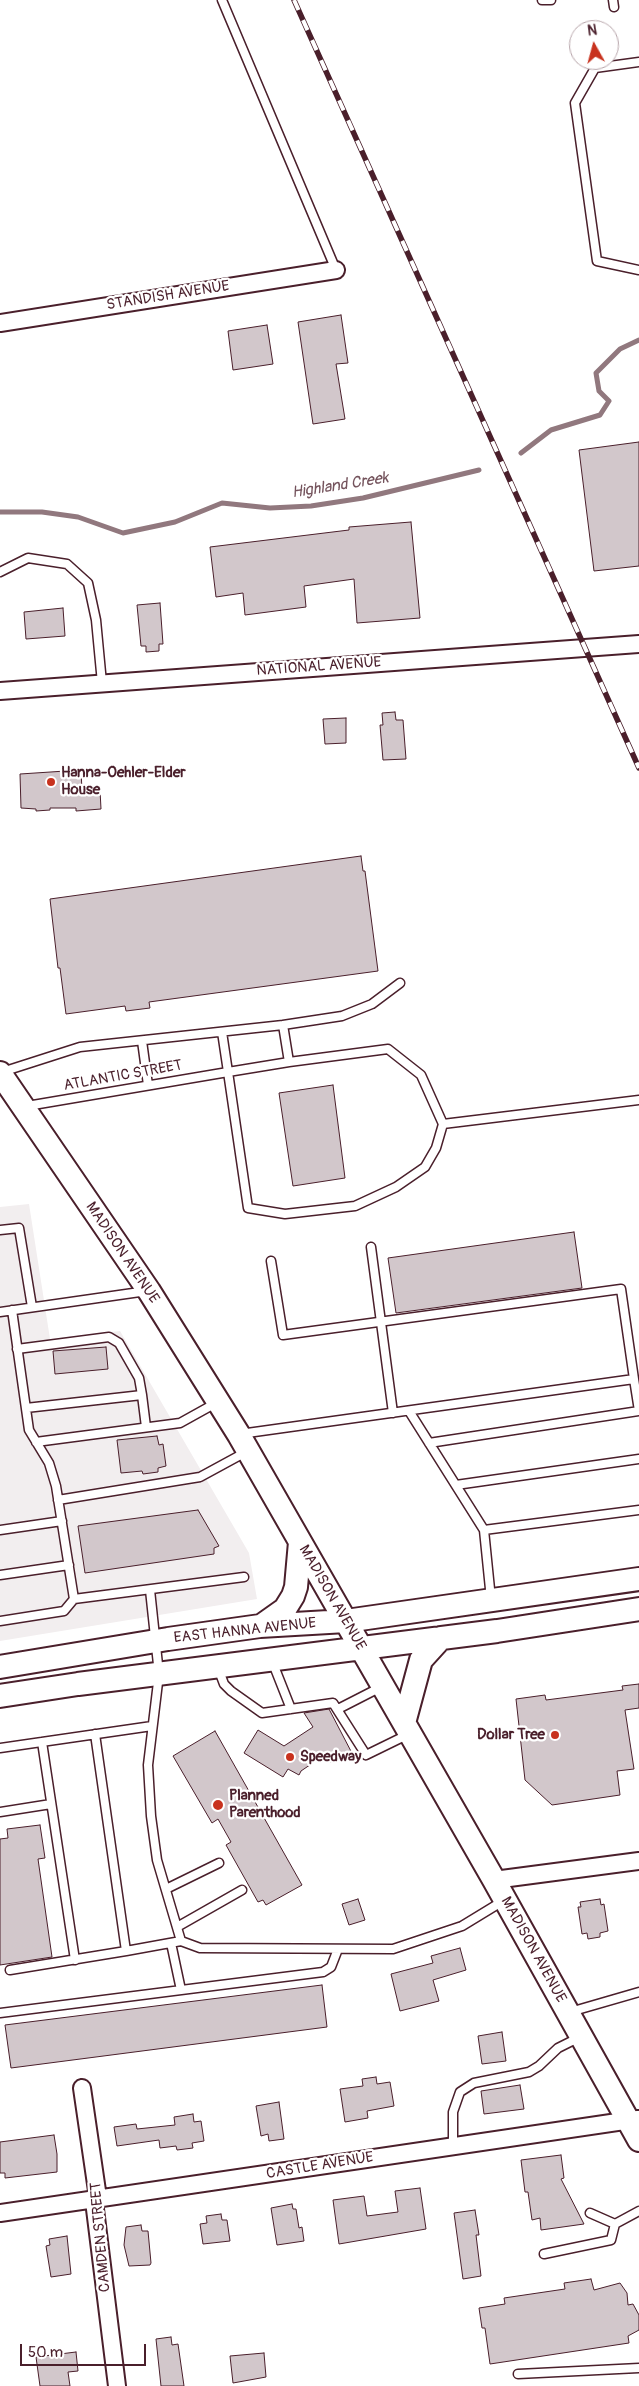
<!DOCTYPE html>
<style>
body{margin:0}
#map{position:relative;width:639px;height:2386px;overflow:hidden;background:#fff;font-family:Pangolin,sans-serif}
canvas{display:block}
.north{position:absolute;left:569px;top:20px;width:50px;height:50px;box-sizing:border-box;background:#fff;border:1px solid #b7a5aa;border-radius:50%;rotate:353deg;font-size:14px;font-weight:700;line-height:20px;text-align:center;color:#4a1f2b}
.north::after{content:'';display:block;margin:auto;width:18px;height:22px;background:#c8321e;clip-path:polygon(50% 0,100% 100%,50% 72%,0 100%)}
.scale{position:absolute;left:20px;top:2344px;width:126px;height:22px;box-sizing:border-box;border:2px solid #4a1f2b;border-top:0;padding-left:6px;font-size:15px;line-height:18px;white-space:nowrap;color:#4a1f2b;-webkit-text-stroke:4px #fff;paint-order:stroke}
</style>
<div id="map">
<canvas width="639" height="2386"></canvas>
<div class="north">N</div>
<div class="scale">50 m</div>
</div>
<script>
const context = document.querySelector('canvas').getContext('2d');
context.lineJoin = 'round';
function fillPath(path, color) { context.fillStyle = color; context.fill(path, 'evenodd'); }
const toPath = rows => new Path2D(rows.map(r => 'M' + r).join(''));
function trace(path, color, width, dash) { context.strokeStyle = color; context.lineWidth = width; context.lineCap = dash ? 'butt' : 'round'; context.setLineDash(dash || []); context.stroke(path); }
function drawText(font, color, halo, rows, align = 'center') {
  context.font = font + ' Pangolin,sans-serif'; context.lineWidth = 4.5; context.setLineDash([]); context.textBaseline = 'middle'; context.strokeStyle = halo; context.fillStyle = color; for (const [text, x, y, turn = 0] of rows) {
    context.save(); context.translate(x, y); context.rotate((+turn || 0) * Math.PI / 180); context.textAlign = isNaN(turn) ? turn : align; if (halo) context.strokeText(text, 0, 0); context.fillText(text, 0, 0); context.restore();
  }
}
const built = toPath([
 [29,1204,50,1339,120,1331,249,1553,257,1599,0,1641,0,1207]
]);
const stream = toPath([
 [521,453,551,430,600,415,609,401,599,391,596,373,620,349,639,340],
 [0,512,42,512,78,517,123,533,175,522,222,503,270,508,311,506,363,498,479,470]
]);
const building = toPath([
 [341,315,348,363,336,364,345,419,313,424,298,322,341,315],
 [267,325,273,364,233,370,228,331,267,325],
 [639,442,639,566,594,571,579,450,639,442],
 [411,522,420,618,357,623,354,579,304,586,306,607,245,615,243,593,216,597,210,547,349,530,349,527,411,522],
 [160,603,163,644,159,644,159,651,146,652,146,646,141,646,137,605,160,603],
 [63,608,65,636,26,639,24,612,63,608],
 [395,712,396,720,403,720,406,759,383,760,380,725,383,725,382,713,395,712],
 [346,718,346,743,325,744,323,719,346,718],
 [81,770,82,791,100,790,101,809,76,811,76,808,50,808,50,810,36,811,36,809,21,808,20,774,81,770],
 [361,856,363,871,365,871,378,971,149,1002,150,1008,126,1011,125,1006,66,1014,60,968,58,968,50,899,361,856],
 [333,1085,345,1178,293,1186,279,1093,333,1085],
 [574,1232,582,1288,396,1313,388,1258,574,1232],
 [106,1347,108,1369,55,1374,53,1351,106,1347],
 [157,1436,159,1445,163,1444,166,1466,158,1468,158,1472,143,1474,142,1471,121,1473,117,1440,157,1436],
 [198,1510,219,1546,214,1548,214,1554,85,1573,78,1526,198,1510],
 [639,1684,639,1708,625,1710,634,1769,617,1771,620,1795,552,1805,525,1780,516,1699,545,1695,546,1700,623,1690,622,1686,639,1684],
 [329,1709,354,1757,330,1762,326,1754,301,1771,299,1775,288,1769,283,1777,244,1753,258,1730,284,1746,313,1727,304,1713,329,1709],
 [215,1731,302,1885,266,1905,263,1900,258,1902,226,1845,231,1842,218,1819,212,1823,173,1756,215,1731],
 [40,1825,45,1858,38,1859,52,1957,0,1965,0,1839,8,1838,7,1829,40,1825],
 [358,1899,365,1920,349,1925,342,1904,358,1899],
 [600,1899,601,1905,604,1904,608,1931,600,1933,600,1937,588,1939,587,1933,582,1934,578,1907,581,1907,580,1902,600,1899],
 [460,1948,466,1970,433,1980,439,2001,400,2011,391,1974,433,1963,431,1956,460,1948],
 [322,1985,327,2027,11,2068,5,2025,322,1985],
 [502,2032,506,2061,482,2064,478,2036,502,2032],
 [376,2077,377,2084,390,2082,394,2106,367,2111,368,2118,345,2122,340,2089,363,2086,362,2079,376,2077],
 [520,2085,524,2109,484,2114,481,2091,520,2085],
 [279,2102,284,2139,269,2141,268,2134,261,2136,256,2106,279,2102],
 [193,2114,194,2122,201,2121,204,2141,192,2143,193,2148,177,2150,176,2146,160,2148,159,2140,117,2146,114,2127,136,2124,137,2129,175,2125,174,2117,193,2114],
 [54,2135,57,2154,57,2172,5,2178,5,2173,0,2173,0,2142,54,2135],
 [561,2155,564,2178,561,2179,584,2224,541,2230,540,2218,532,2220,528,2192,525,2192,521,2160,561,2155],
 [420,2188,426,2229,339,2244,333,2200,364,2196,367,2216,398,2212,395,2191,420,2188],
 [292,2204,293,2209,296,2209,299,2228,302,2227,304,2241,277,2245,271,2208,292,2204],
 [475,2210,479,2235,476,2235,481,2276,463,2279,454,2213,475,2210],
 [221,2214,222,2220,227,2220,230,2241,203,2244,200,2224,207,2223,206,2216,221,2214],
 [141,2225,142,2231,148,2231,151,2263,150,2265,129,2266,124,2245,126,2227,141,2225],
 [67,2236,71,2274,51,2277,46,2246,50,2245,49,2239,67,2236],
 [591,2279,594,2290,620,2283,627,2293,628,2305,633,2304,639,2315,639,2330,628,2336,629,2343,490,2364,485,2328,482,2328,479,2308,505,2304,504,2298,565,2289,564,2283,591,2279],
 [171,2337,172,2345,178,2344,184,2386,161,2386,156,2339,171,2337],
 [76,2352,78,2371,68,2372,70,2386,40,2386,36,2357,76,2352],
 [264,2353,266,2377,233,2383,230,2356,264,2353]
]);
const lane = toPath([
 [222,0,336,270],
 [542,0,551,0],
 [613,0,614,7],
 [639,62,595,68,575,103,597,261,639,270],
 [0,572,28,558,67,564,88,583,96,620,102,683],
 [283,1025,289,1062,388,1049,421,1075,443,1124],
 [142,1041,148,1085],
 [289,1062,228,1072,248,1208,285,1214,355,1206,396,1187,425,1167,436,1148,443,1124,639,1100],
 [2,1072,80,1047,283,1025,342,1016,372,1004,400,983],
 [27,1106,228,1072,222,1032],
 [0,1230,19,1228,32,1307],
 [371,1247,393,1413],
 [271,1261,283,1335,621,1289,634,1379],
 [12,1310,29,1430,49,1463,56,1486,74,1599,244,1577],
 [0,1312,147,1291],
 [17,1349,109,1337,119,1343,139,1378,142,1395],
 [26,1408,142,1395,146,1427],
 [409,1411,484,1530,491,1599],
 [240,1434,634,1379,639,1411],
 [36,1442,180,1423,216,1403],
 [429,1443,639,1411],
 [456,1485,639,1459],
 [58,1500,200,1477,246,1452],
 [0,1530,62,1521],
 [484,1530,639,1510],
 [0,1575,69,1565],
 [150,1590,159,1674,148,1765,151,1816,157,1860,181,1941,200,1948,393,1949,462,1926,503,1901],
 [0,1621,64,1611,74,1599],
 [272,1661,291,1709],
 [218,1668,224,1684,231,1691,262,1713,333,1703,366,1755,409,1734],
 [338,1709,381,1687],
 [95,1734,126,1951,181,1941],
 [42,1742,75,1960],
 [0,1748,152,1726],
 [0,1812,51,1804],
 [166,1889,219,1863],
 [177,1927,242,1890],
 [171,1943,181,1990],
 [10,1970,126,1951],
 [570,2012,639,1992],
 [0,2013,323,1972,331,1967,338,1949],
 [453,2146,453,2112,460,2092,474,2083,529,2072,539,2066,558,2048,580,2037],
 [590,2213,615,2224,639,2211],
 [544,2254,611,2240,615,2224],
 [518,2374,639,2368]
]);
const street = toPath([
 [0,323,336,270],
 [0,691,639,644],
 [494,1880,639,1861],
 [82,2088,97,2191,94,2201,117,2386],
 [0,2213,638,2119]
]);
const secondary = toPath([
 [0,1073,149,1291,239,1435,494,1880,639,2140],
 [261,1626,285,1609,293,1596,296,1587,300,1542],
 [0,1667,168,1639,260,1626,346,1621,639,1579],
 [0,1696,78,1684,497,1631,639,1609],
 [404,1723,421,1660,441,1638]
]);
const rail = toPath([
 [294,0,639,768]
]);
const markers = [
 [51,782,5,"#c8321e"],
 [555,1735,5,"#c8321e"],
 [290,1757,5,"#c8321e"],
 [218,1805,6,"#c8321e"]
];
const streetNames = [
 ["STANDISH AVENUE",168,296,-9],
 ["NATIONAL AVENUE",319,667,-4],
 ["ATLANTIC STREET",123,1076,-10],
 ["MADISON AVENUE",122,1253,56],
 ["MADISON AVENUE",332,1598,60],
 ["EAST HANNA AVENUE",245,1631,-6],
 ["MADISON AVENUE",533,1950,61],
 ["CASTLE AVENUE",320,2166,-9],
 ["CAMDEN STREET",101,2237,-95]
];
const poiNames = [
 ["Hanna-Oehler-Elder",61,773],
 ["House",61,790],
 ["Dollar Tree",545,1735,"right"],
 ["Speedway",300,1757],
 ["Planned",229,1796],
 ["Parenthood",229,1813]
];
const waterNames = [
 ["Highland Creek",340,486,-9]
];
fillPath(built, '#f2eeef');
trace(stream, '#91787e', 5);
fillPath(building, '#d2c7cb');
trace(building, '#4a1f2b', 1);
trace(lane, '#4a1f2b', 11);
trace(street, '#4a1f2b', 20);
trace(secondary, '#4a1f2b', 26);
trace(lane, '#fff', 8);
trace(street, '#fff', 16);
trace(secondary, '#fff', 22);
trace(rail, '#4a1f2b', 5.5);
trace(rail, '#fff', 4, [11]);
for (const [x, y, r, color] of markers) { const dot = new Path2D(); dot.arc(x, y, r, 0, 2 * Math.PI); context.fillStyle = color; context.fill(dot); trace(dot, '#fff', 2); }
drawText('15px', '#4a1f2b', '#fff', streetNames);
drawText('bold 15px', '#4a1f2b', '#fff', poiNames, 'left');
drawText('italic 16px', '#74535c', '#fff', waterNames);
</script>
